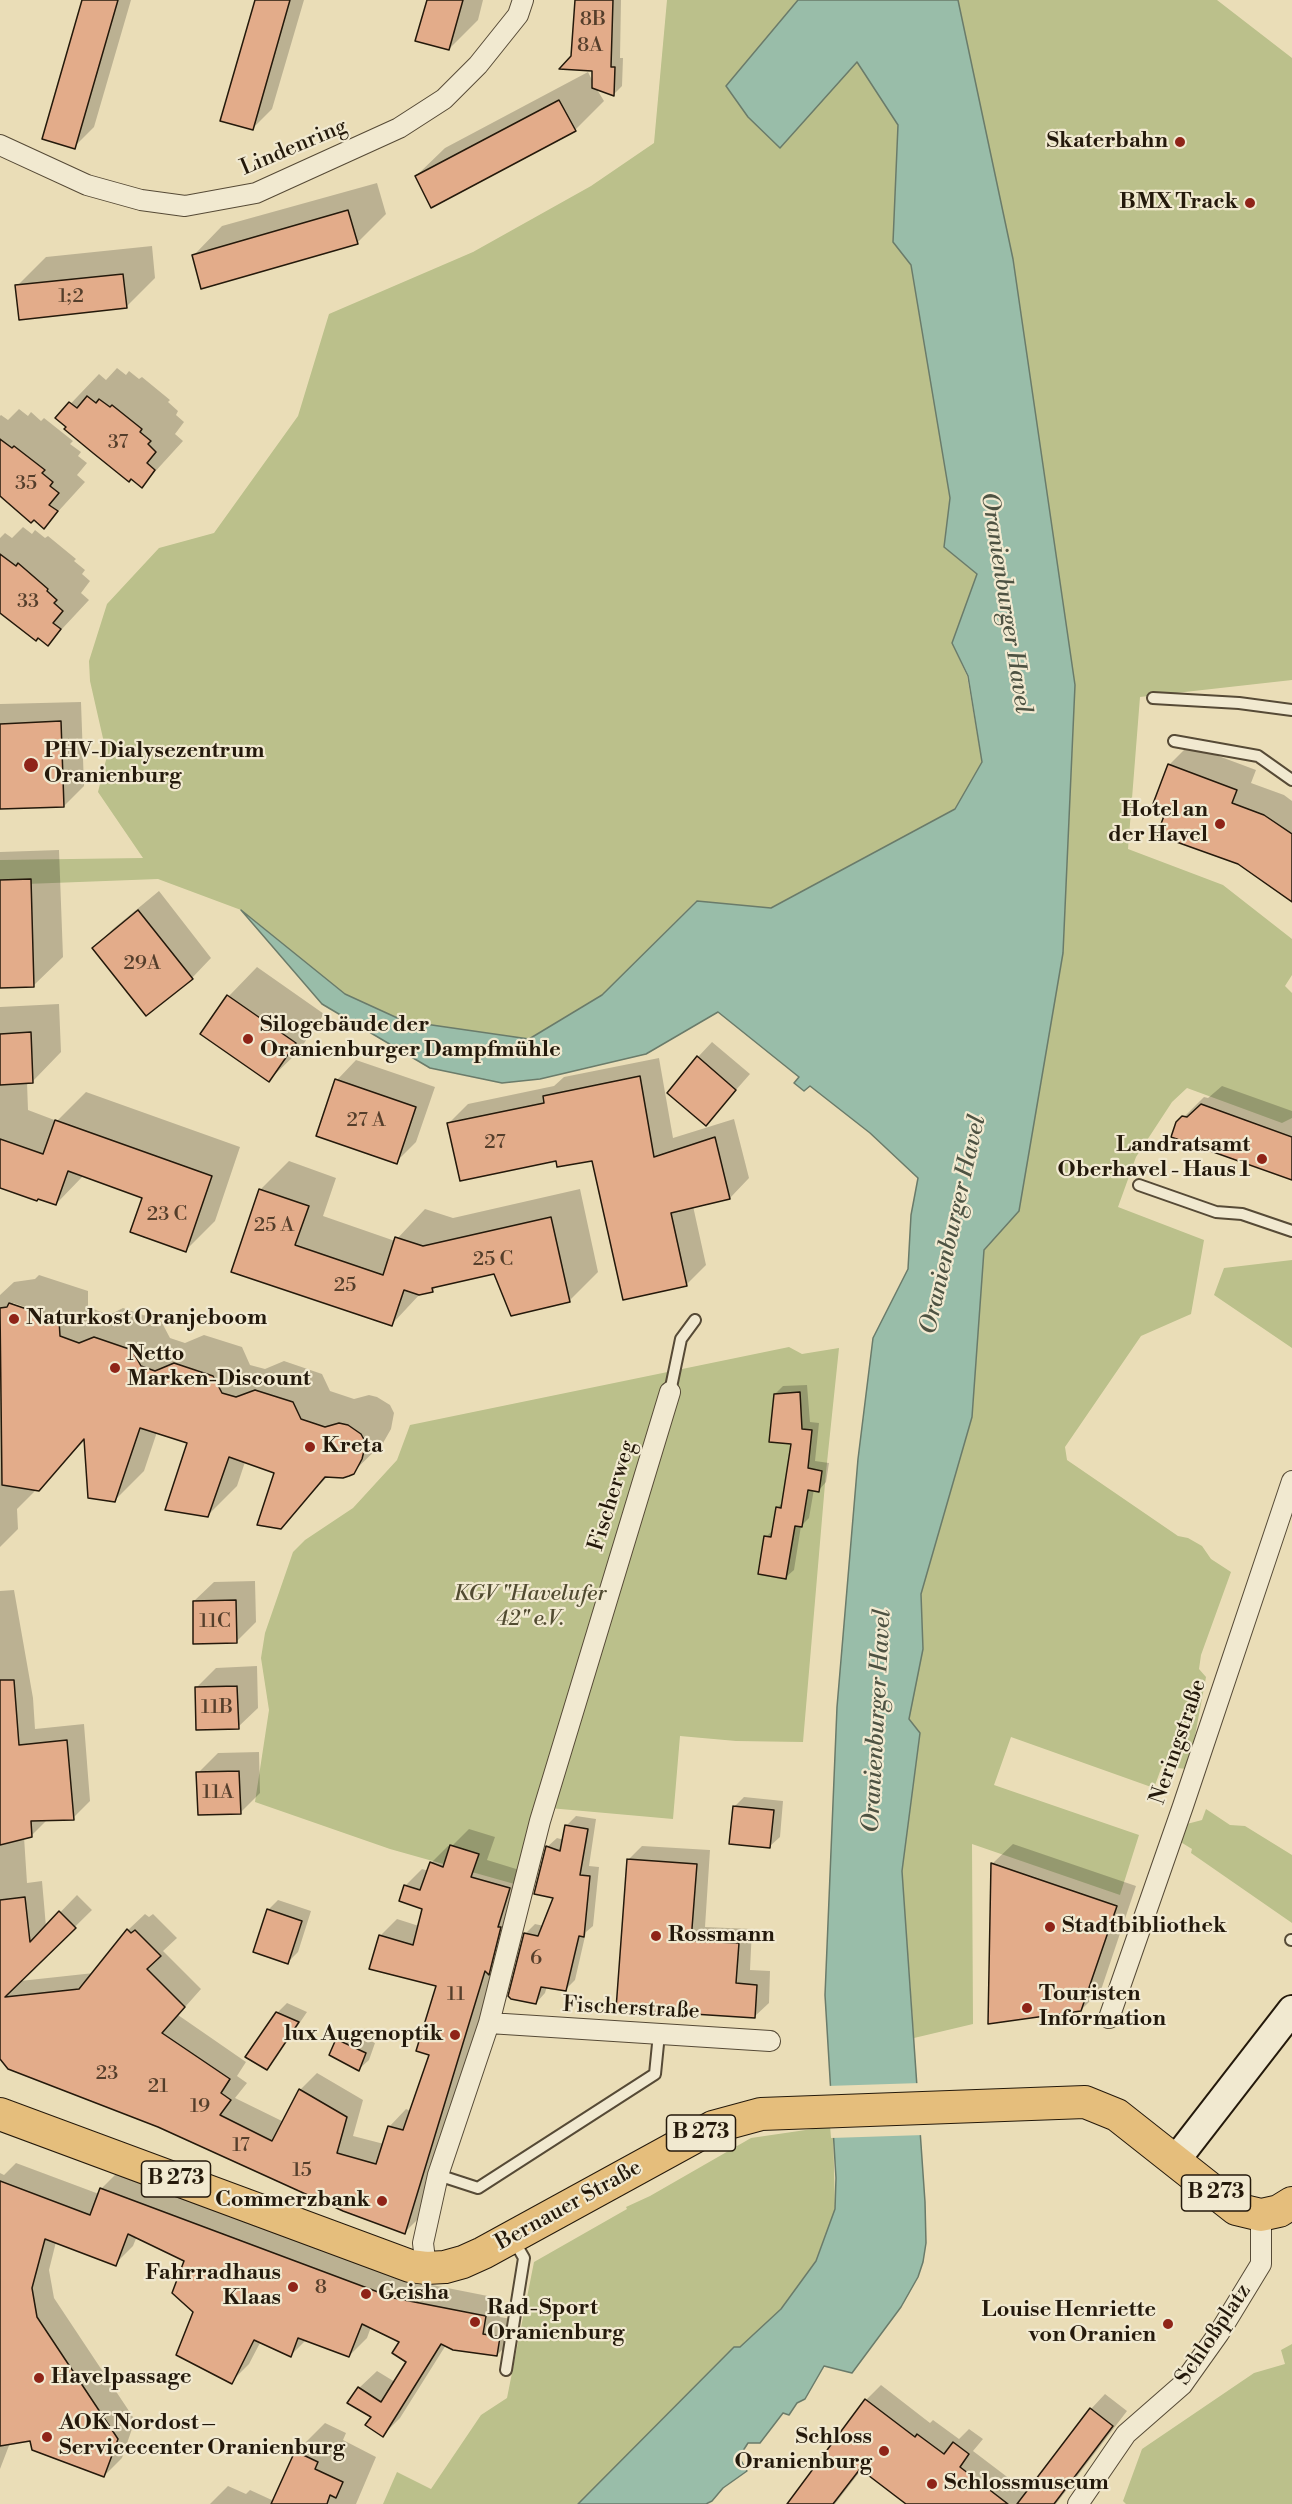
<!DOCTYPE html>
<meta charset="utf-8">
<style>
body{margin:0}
canvas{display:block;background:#eaddb7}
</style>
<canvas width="1292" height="2504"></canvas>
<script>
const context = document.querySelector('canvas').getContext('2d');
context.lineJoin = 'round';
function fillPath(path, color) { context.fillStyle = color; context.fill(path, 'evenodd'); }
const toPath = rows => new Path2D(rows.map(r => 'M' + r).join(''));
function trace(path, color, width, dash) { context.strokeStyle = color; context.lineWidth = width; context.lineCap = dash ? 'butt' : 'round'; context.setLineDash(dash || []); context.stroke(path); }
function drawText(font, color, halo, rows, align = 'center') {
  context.font = font + ' "Libre Bodoni",serif'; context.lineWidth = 4.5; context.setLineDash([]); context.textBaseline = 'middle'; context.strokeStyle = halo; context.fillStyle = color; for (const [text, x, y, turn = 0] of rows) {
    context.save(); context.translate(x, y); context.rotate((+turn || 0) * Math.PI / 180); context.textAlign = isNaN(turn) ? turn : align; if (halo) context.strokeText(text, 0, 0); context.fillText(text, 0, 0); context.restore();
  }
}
const green = toPath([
 [667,0,798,0,726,87,780,148,857,61,898,125,894,242,911,265,950,498,944,547,977,574,952,643,967,676,982,762,955,809,771,908,696,901,602,995,529,1039,404,1021,345,994,241,910,158,879,0,885,0,860,143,858,98,792,107,756,90,681,89,661,107,604,159,548,214,533,298,416,329,314,473,252,591,186,654,143],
 [958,0,1217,0,1292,58,1292,680,1140,697,1128,849,1223,885,1292,939,1292,975,1285,986,1292,993,1292,1118,1282,1123,1187,1088,1172,1102,1136,1157,1118,1207,1204,1240,1191,1314,1141,1336,1065,1447,1067,1460,1178,1536,1188,1538,1202,1546,1211,1559,1231,1572,1201,1655,1199,1669,1206,1677,1194,1741,1195,1753,1186,1769,1162,1766,1154,1788,1011,1737,994,1785,1139,1835,1120,1895,972,1844,973,2024,914,2038,902,1871,920,1734,909,1719,923,1649,921,1594,972,1417,984,1250,1019,1211,1063,953,1075,685,1013,259],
 [1292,1260,1292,1348,1214,1295,1224,1268],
 [789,1347,802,1354,839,1348,826,1472,803,1742,736,1741,680,1736,673,1819,538,1807,518,1885,390,1849,255,1802,269,1710,261,1658,265,1633,293,1552,305,1540,353,1508,397,1460,410,1425],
 [1206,1809,1230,1825,1245,1826,1292,1855,1292,1923,1191,1853,1192,1849,1179,1841,1183,1825,1202,1820],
 [833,2126,835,2209,816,2261,781,2309,740,2347,734,2347,578,2504,383,2504,397,2472,431,2489,481,2415,507,2398,534,2262,627,2209,626,2207,650,2196,751,2138],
 [1292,2344,1292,2504,1126,2504,1123,2501,1142,2449,1254,2373,1285,2364,1281,2350]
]);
const water = toPath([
 [798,0,958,0,1013,259,1075,685,1063,953,1019,1211,984,1250,972,1417,921,1594,923,1649,909,1719,920,1733,902,1871,925,2202,926,2243,923,2262,918,2277,901,2307,852,2373,824,2366,805,2399,797,2403,789,2415,783,2413,760,2443,748,2443,739,2457,747,2471,723,2488,712,2501,706,2504,578,2504,734,2347,740,2347,781,2309,816,2261,835,2209,836,2178,825,1995,837,1707,858,1459,873,1338,908,1269,911,1215,918,1178,870,1133,810,1086,804,1091,794,1083,799,1077,718,1012,646,1054,540,1079,502,1083,430,1068,322,1004,241,910,345,994,404,1021,529,1039,602,995,697,901,771,908,955,809,982,762,968,676,952,643,977,574,944,547,950,498,911,265,893,242,898,125,857,62,780,148,748,117,726,86,798,0]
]);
const pier = toPath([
 [921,2083,924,2135,831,2138,827,2086]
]);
const shadow = toPath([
 [84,0,131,0,94,127,74,147],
 [256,0,304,0,272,109,252,129],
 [429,0,483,0,478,20,449,49],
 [576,0,621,0,620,58,623,58,622,86,613,95,596,88,604,101,575,130,416,176,445,148,588,72,593,82,593,70,573,57],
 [377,183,386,214,357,243,194,255,222,226],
 [152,246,155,278,126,307,17,286,46,257],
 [117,368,126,375,129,371,139,379,142,377,170,400,168,402,178,411,176,415,184,422,175,434,183,441,142,486,57,418,99,374,106,380],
 [19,409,28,416,31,412,41,421,44,418,73,441,70,444,81,452,78,456,87,463,77,475,85,482,44,527,0,496,0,416,1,415,8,420],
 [23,527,32,534,35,530,45,538,48,536,76,559,74,561,85,570,82,574,90,581,81,593,89,600,48,644,0,610,0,538,5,533,12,538],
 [81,702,84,786,64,806,0,807,0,704],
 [1189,745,1256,770,1251,783,1284,795,1292,801,1292,900,1167,813,1169,765],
 [59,850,63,957,34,985,0,986,0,852],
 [159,891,211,958,192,978,94,948,113,929],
 [257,967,324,1014,298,1052,269,1080,229,996],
 [59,1004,61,1052,33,1081,27,1082,28,1110,57,1121,86,1092,240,1147,215,1221,186,1250,144,1197,84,1175,56,1204,0,1186,0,1007],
 [712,1042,750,1074,706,1124,698,1057],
 [659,1058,673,1138,734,1119,749,1178,730,1198,693,1206,706,1265,686,1285,593,1159,557,1160,449,1123,468,1104,554,1086,564,1077],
 [356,1060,435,1087,416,1142,396,1162,337,1080],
 [1222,1086,1292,1111,1292,1179,1178,1123,1204,1097,1208,1098],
 [289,1161,336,1178,323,1216,395,1241,425,1209,453,1218,580,1189,598,1272,569,1301,495,1272,438,1285,432,1291,421,1293,392,1324,233,1271,260,1190],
 [39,1275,88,1291,88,1307,109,1315,123,1308,161,1321,170,1338,185,1343,204,1335,242,1347,250,1365,265,1369,284,1361,322,1374,330,1391,354,1399,369,1395,377,1397,390,1405,394,1413,391,1429,383,1443,353,1472,328,1476,280,1527,276,1472,245,1462,237,1486,208,1515,189,1442,157,1432,144,1471,115,1500,85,1440,38,1489,34,1489,35,1491,17,1509,18,1529,0,1547,0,1295,14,1282,35,1279],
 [13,1303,67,1321,66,1324,13,1307],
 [807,1385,810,1422,819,1423,815,1461,829,1463,826,1482,819,1490,814,1489,809,1518,801,1526,794,1570,786,1577,766,1537,774,1529,777,1508,783,1502,792,1443,775,1394,783,1386],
 [255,1581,256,1622,236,1642,194,1601,214,1582],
 [14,1590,33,1698,35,1729,84,1724,90,1801,73,1818,48,1819,32,1835,24,1837,27,1883,42,1881,46,1927,77,1895,92,1910,20,1981,94,1973,128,1930,145,1914,149,1917,153,1914,177,1938,163,1951,201,1989,178,2015,246,2062,237,2076,247,2083,235,2098,284,2122,300,2090,317,2073,363,2100,353,2136,384,2144,389,2127,406,2109,411,2111,431,2054,438,1985,380,1936,397,1919,419,1926,424,1908,405,1886,422,1869,429,1871,431,1863,448,1846,451,1847,469,1829,495,1837,487,1860,526,1872,422,2215,405,2232,0,2049,0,1591],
 [257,1666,258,1708,238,1727,196,1688,216,1668],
 [259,1752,260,1793,240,1813,198,1773,218,1753],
 [744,1797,783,1801,780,1837,770,1846,734,1807],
 [576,1816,596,1819,589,1866,599,1867,593,1926,586,1932,575,1980,565,1990,547,1986,545,1993,536,2003,525,1934,535,1924,544,1926,555,1897,547,1847,557,1838,564,1840,566,1826],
 [1013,1844,1136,1886,1101,1990,1081,2010,990,2022,993,1863],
 [642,1846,710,1850,705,1927,752,1929,750,1970,770,1971,769,2003,754,2017,617,2008,628,1860],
 [278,1900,311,1911,298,1952,288,1962,268,1910],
 [287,2003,307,2012,276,2058,266,2068,277,2013],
 [347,2030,375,2043,369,2060,359,2069,337,2040],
 [16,2163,99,2194,102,2188,119,2171,412,2281,503,2299,500,2317,517,2320,515,2337,497,2355,446,2345,400,2418,383,2435,359,2388,377,2371,395,2382,408,2361,401,2341,371,2327,367,2338,349,2356,306,2340,291,2355,261,2341,249,2364,231,2382,195,2312,186,2260,137,2236,133,2246,115,2264,56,2242,49,2270,54,2298,135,2420,122,2458,104,2476,32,2439,10,2443,0,2469,0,2173,4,2175],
 [881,2385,930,2423,933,2420,959,2439,969,2429,983,2439,973,2451,1027,2492,1091,2409,1105,2394,1127,2411,1056,2504,908,2504,862,2469,835,2504,788,2504,866,2400],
 [325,2423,346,2433,343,2440,376,2457,356,2504,210,2504,228,2486,246,2494,250,2490,274,2501,296,2452]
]);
const building = toPath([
 [82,0,118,0,75,149,42,139,82,0],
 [255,0,290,0,253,130,220,121,255,0],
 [427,0,463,0,449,50,415,41,427,0],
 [575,0,613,0,611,67,615,67,614,96,592,88,592,71,559,69,571,56,575,0],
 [559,100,576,131,431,208,415,176,559,100],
 [348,210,358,244,201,289,192,255,348,210],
 [123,274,127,308,19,320,15,285,123,274],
 [87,396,96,403,99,399,110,407,112,405,142,429,140,432,151,441,148,444,156,452,147,463,155,470,142,488,131,479,129,482,93,453,64,429,66,427,55,418,69,402,77,408,87,396],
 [0,439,12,448,14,446,45,470,42,473,53,482,50,486,59,493,49,505,58,511,44,529,34,520,31,523,0,496,0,439],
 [0,554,16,566,18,563,48,589,47,591,57,600,54,603,63,611,53,623,61,629,48,646,38,638,36,641,0,613,0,554],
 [61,721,64,807,0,809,0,724,61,721],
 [1168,764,1237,790,1232,803,1264,815,1292,834,1292,902,1238,864,1157,835,1165,813,1151,809,1168,764],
 [31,879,34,987,0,988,0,880,31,879],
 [138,910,193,979,146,1016,92,948,138,910],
 [227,995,296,1043,269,1082,200,1034,227,995],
 [31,1032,33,1083,0,1085,0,1034,31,1032],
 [697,1056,736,1090,706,1126,667,1093,697,1056],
 [640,1076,654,1157,715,1137,730,1199,671,1213,687,1286,623,1300,592,1161,557,1167,556,1161,460,1181,447,1123,544,1103,543,1096,640,1076],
 [335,1079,416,1107,397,1164,316,1136,335,1079],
 [1201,1104,1292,1137,1292,1180,1171,1137,1176,1122,1182,1116,1187,1117,1201,1104],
 [55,1120,212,1176,186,1252,130,1232,142,1198,68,1171,56,1205,38,1199,37,1201,0,1188,0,1139,43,1154,55,1120],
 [259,1189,309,1206,295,1245,383,1275,395,1237,423,1246,551,1217,570,1302,511,1316,494,1274,432,1288,433,1292,419,1295,404,1290,392,1326,231,1272,259,1189],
 [9,1303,59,1320,60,1336,79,1343,94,1337,132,1350,141,1366,155,1371,174,1363,213,1376,222,1393,236,1397,255,1390,293,1402,301,1419,325,1427,339,1423,348,1425,361,1434,366,1443,362,1459,354,1474,349,1476,343,1478,325,1477,281,1529,257,1525,274,1473,229,1457,208,1517,165,1510,187,1443,140,1428,115,1502,88,1498,84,1439,39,1491,2,1485,0,1308,7,1307,9,1303],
 [800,1392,802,1429,812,1430,808,1468,822,1471,819,1492,808,1490,802,1527,795,1526,786,1579,758,1574,764,1536,771,1537,776,1507,781,1508,791,1444,769,1442,774,1394,800,1392],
 [236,1600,237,1643,193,1644,193,1601,236,1600],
 [0,1680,14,1680,19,1745,67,1740,74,1820,31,1821,32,1837,0,1845,0,1680],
 [237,1686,239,1729,196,1730,195,1687,237,1686],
 [239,1771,241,1814,198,1815,196,1772,239,1771],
 [733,1806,774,1810,770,1848,729,1844,733,1806],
 [565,1825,588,1829,580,1875,590,1876,584,1937,579,1936,566,1991,541,1987,536,2004,511,1999,508,1996,524,1933,538,1936,553,1898,534,1894,546,1846,560,1851,565,1825],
 [450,1845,479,1854,471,1877,510,1888,498,1927,501,1927,489,1975,485,1971,405,2234,343,2211,158,2127,8,2069,0,2059,0,1900,25,1897,30,1942,59,1911,76,1928,5,1997,79,1989,127,1929,131,1933,135,1930,161,1956,147,1969,185,2007,162,2033,230,2079,221,2093,231,2100,220,2115,272,2141,299,2089,347,2117,337,2153,376,2164,388,2126,403,2130,429,2055,416,2051,436,1986,369,1969,379,1935,413,1945,422,1909,399,1901,404,1885,420,1890,430,1862,443,1867,450,1845],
 [627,1859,697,1864,691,1941,739,1943,736,1983,757,1985,755,2018,616,2009,627,1859],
 [991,1863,1117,1906,1081,2011,988,2024,991,1863],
 [267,1909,302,1921,288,1964,253,1952,267,1909],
 [276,2012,299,2022,267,2070,245,2057,276,2012],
 [336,2039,366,2053,359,2071,329,2055,336,2039],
 [0,2181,90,2215,100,2188,394,2298,486,2316,483,2334,500,2337,497,2356,453,2350,441,2344,383,2437,365,2425,371,2417,347,2403,358,2387,381,2402,406,2362,392,2353,399,2342,362,2324,349,2357,298,2338,291,2357,254,2340,232,2384,176,2355,193,2312,172,2293,184,2261,128,2234,116,2266,45,2239,32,2288,37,2317,118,2439,104,2477,32,2450,30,2441,0,2446,0,2181],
 [865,2399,915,2437,917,2434,944,2454,953,2442,969,2454,960,2467,1008,2504,906,2504,860,2469,833,2504,787,2504,865,2399],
 [1090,2408,1113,2426,1054,2504,1017,2504,1090,2408],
 [295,2451,318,2462,315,2469,343,2482,336,2498,330,2495,327,2504,271,2504,295,2451]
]);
const lane = toPath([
 [1153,698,1239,703,1292,710],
 [1174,741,1258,756,1292,780],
 [1139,1185,1216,1212,1242,1214,1292,1231],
 [670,1392,681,1339,695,1320],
 [1291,1940,1292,1940],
 [438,2175,478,2188,655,2074,659,2034],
 [506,2370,524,2258,513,2239]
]);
const street = toPath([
 [0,145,87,185,141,200,185,206,256,193,399,128,444,99,478,65,518,15,523,0],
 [1109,2018,1183,1806,1292,1481],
 [489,2023,770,2041],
 [426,2268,423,2243,438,2175,489,2023,540,1821,670,1392],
 [1078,2504,1126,2434,1182,2385,1219,2333,1261,2264,1261,2215]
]);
const secondary = toPath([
 [1175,2161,1292,2010]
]);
const primary = toPath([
 [0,2114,410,2266,426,2268,445,2267,463,2262,483,2253,713,2127,761,2114,1085,2102,1117,2115,1236,2209,1261,2215,1279,2211,1292,2203]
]);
const markers = [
 [1180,142,6,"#8f2418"],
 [1250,203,6,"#8f2418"],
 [31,765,8,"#8f2418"],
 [1220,824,6,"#8f2418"],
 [248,1039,6,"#8f2418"],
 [1262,1159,6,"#8f2418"],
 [14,1319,6,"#8f2418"],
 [115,1368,6,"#8f2418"],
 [310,1447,6,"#8f2418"],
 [1050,1927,6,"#8f2418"],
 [656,1936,6,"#8f2418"],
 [1027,2008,6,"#8f2418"],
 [455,2035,6,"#8f2418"],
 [382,2201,6,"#8f2418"],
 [293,2287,6,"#8f2418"],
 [366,2294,6,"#8f2418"],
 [475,2322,6,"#8f2418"],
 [1168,2324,6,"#8f2418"],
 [39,2378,6,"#8f2418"],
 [47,2437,6,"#8f2418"],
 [884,2451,6,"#8f2418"],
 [932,2484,6,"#8f2418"]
];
const numberNames = [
 ["8B",593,20],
 ["8A",590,46],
 ["1;2",71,297],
 ["37",118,443],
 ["35",26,484],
 ["33",28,602],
 ["29A",142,964],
 ["27 A",366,1121],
 ["27",495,1143],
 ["23 C",167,1215],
 ["25 A",274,1226],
 ["25 C",493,1260],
 ["25",345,1286],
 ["11C",215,1622],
 ["11B",217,1708],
 ["11A",218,1793],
 ["6",536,1959],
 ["11",456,1995],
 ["23",107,2074],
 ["21",158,2087],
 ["19",200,2107],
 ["17",241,2146],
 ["15",302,2171],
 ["8",321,2288]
];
const shields = [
 [701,2133,69],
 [176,2179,69],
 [1216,2193,69]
];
const shieldNames = [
 ["B 273",701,2133],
 ["B 273",176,2179],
 ["B 273",1216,2193]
];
const poiNames = [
 ["Skaterbahn",1168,142,"right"],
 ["BMX Track",1238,203,"right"],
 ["PHV-Dialysezentrum",44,752],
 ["Oranienburg",44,777],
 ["Hotel an",1208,811,"right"],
 ["der Havel",1208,836,"right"],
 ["Silogebäude der",260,1026],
 ["Oranienburger Dampfmühle",260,1051],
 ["Landratsamt",1250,1146,"right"],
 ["Oberhavel - Haus 1",1250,1171,"right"],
 ["Naturkost Oranjeboom",26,1319],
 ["Netto",127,1355],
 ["Marken-Discount",127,1380],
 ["Kreta",322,1447],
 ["Stadtbibliothek",1062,1927],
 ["Rossmann",668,1936],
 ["Touristen",1039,1995],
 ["Information",1039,2020],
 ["lux Augenoptik",443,2035,"right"],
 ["Commerzbank",370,2201,"right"],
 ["Fahrradhaus",281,2274,"right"],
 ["Klaas",281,2299,"right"],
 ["Geisha",378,2294],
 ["Rad-Sport",487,2309],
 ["Oranienburg",487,2334],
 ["Louise Henriette",1156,2311,"right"],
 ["von Oranien",1156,2336,"right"],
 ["Havelpassage",51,2378],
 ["AOK Nordost –",59,2424],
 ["Servicecenter Oranienburg",59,2449],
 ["Schloss",872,2438,"right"],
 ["Oranienburg",872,2463,"right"],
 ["Schlossmuseum",944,2484]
];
const streetNames = [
 ["Lindenring",294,148,-23],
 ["Fischerweg",613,1496,-73],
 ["Neringstraße",1179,1742,-71],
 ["Fischerstraße",631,2009,3],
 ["Bernauer Straße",569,2206,-29],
 ["Schloßplatz",1214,2335,-56]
];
const parkNames = [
 ["KGV \"Havelufer",530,1595],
 ["42\" e.V.",530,1620]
];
const waterNames = [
 ["Oranienburger Havel",1005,603,81],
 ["Oranienburger Havel",954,1225,-77],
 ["Oranienburger Havel",878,1721,-87]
];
fillPath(green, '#bbc08b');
fillPath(water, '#99bda9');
trace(water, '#6a7b6a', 1.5);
fillPath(pier, '#eaddb7');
fillPath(shadow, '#0003');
fillPath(building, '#e3ac8a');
trace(building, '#24190b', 1.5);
trace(lane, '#564a36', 14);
trace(street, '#564a36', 22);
trace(secondary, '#24190b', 32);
trace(primary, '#24190b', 34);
trace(lane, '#f1e9d0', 10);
trace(street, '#f1e9d0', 20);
trace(secondary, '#f1e9d0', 28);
trace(primary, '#e5be7c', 32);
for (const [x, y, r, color] of markers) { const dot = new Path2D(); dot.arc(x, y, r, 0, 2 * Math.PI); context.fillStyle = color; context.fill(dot); trace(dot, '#f1e9d0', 2); }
drawText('20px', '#543e2b', null, numberNames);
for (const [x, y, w] of shields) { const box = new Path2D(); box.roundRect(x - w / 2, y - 18, w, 36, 4.5); context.fillStyle = '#f1e9d0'; context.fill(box); trace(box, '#24190b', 1.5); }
drawText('bold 21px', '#24190b', null, shieldNames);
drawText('bold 22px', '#24190b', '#f1e9d0', poiNames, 'left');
drawText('22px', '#24190b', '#f1e9d0', streetNames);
drawText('italic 22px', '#514b31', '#f1e9d0', parkNames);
drawText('italic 24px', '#4d5242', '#f1e9d0', waterNames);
</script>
